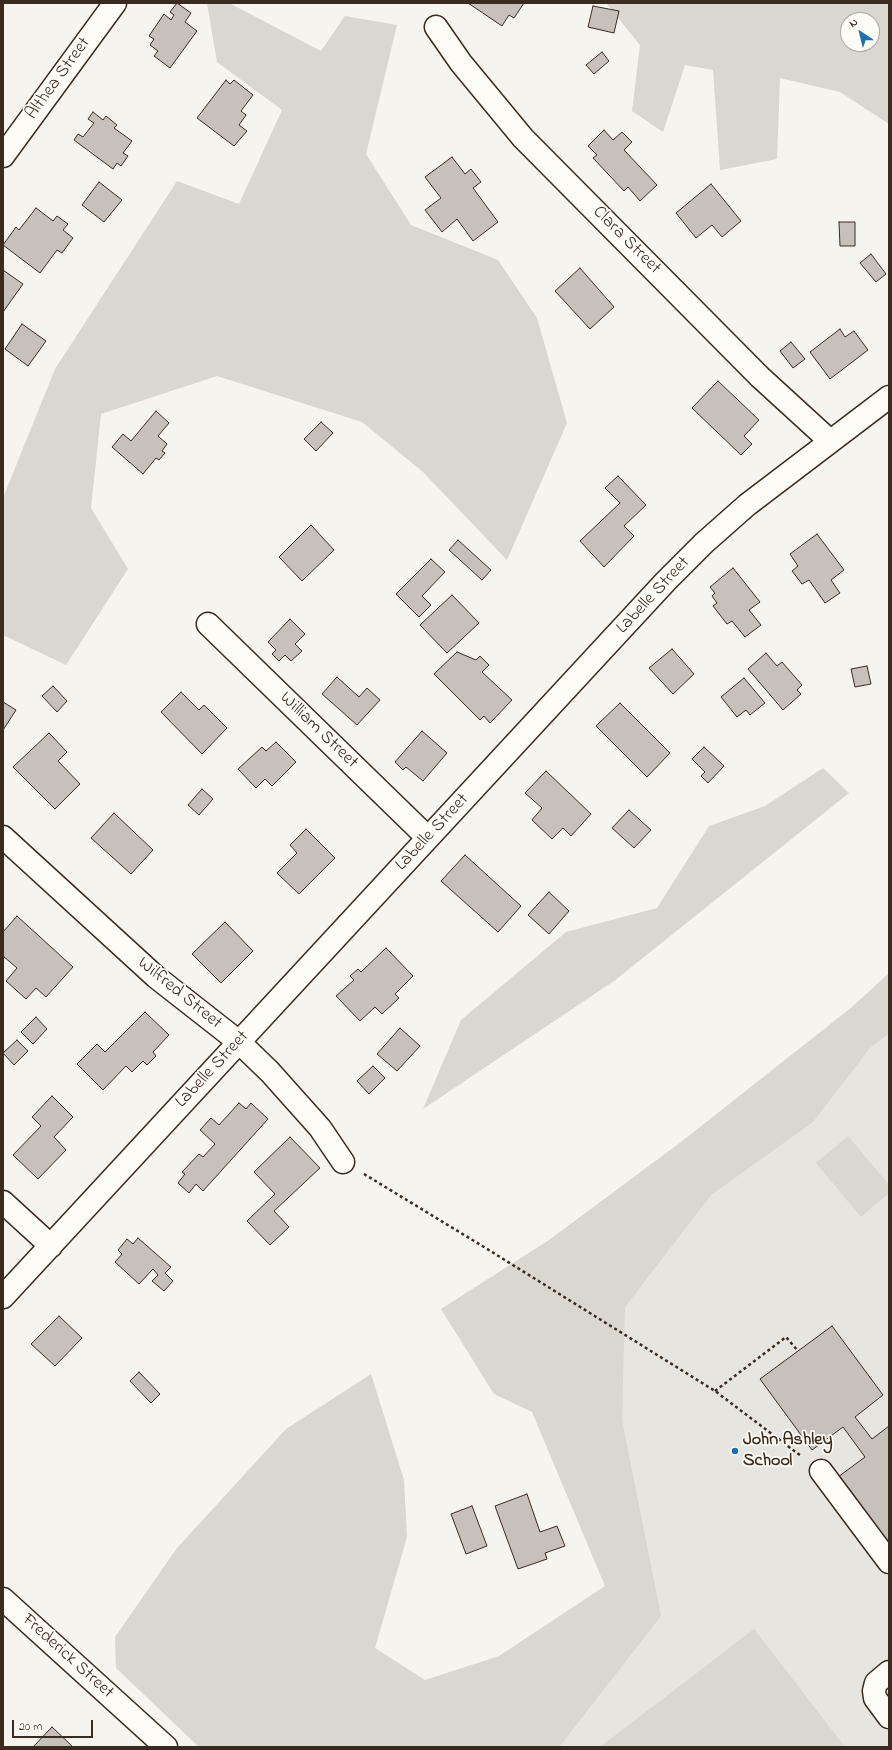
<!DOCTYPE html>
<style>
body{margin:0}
#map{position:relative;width:892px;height:1750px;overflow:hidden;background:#f5f4ee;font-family:"Indie Flower",sans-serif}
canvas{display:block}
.frame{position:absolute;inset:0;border:4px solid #3b2a1e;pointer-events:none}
.north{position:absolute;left:840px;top:12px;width:40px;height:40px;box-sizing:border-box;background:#fdfcf7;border:1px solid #afa8a0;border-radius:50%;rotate:325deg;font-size:11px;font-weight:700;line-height:16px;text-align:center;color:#3b2a1e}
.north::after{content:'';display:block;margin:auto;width:14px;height:18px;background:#1f6fb2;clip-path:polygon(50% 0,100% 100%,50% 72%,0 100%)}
.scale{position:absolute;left:12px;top:1720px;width:81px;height:18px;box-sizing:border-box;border:2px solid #3b2a1e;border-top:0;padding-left:5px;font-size:12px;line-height:14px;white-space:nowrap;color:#3b2a1e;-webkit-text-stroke:3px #fdfcf7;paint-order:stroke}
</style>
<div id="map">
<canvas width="892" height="1750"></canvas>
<div class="frame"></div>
<div class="north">N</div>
<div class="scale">20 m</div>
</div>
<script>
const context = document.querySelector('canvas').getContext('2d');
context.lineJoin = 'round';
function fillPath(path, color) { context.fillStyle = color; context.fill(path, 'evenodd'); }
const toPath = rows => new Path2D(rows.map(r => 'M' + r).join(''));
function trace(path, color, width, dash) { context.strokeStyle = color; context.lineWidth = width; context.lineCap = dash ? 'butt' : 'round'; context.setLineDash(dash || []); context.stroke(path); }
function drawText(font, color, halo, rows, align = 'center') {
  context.font = font + ' "Indie Flower",sans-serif'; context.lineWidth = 3.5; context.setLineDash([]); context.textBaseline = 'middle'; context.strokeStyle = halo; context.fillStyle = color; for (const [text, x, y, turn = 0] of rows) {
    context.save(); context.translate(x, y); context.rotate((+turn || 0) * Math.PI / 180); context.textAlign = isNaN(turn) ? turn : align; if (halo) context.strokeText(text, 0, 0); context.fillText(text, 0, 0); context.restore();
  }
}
const built = toPath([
 [889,1000,889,1747,516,1747,631,1611,530,1290]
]);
const green = toPath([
 [207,3,229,3,321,51,345,16,397,25,366,154,411,225,498,260,537,318,567,423,507,560,423,472,362,422,217,376,101,414,91,508,128,569,66,665,3,635,3,498,55,369,177,181,239,204,282,110,217,62],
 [606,3,889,3,889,124,840,92,780,78,777,159,720,170,713,70,685,65,663,132,632,111,640,45],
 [848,20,872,20,872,44,848,44],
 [823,768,849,793,614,981,423,1109,461,1020,566,932,657,908,709,826,765,806],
 [889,973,889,1033,870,1048,813,1122,711,1195,625,1307,622,1420,661,1616,559,1747,199,1747,116,1668,115,1637,177,1548,286,1429,371,1374,404,1480,407,1537,375,1648,425,1680,499,1656,605,1586,532,1412,494,1394,441,1309,549,1240,681,1142,852,1007],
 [848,1136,889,1185,889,1193,861,1217,816,1163],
 [754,1629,845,1747,600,1747]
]);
const building = toPath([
 [177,3,191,13,185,22,197,31,170,68,154,56,158,51,150,45,154,39,149,36,164,14,171,20,174,15,170,12,177,3],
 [468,3,524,3,514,18,509,15,502,26,468,3],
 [593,6,619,11,614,33,588,27,593,6],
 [602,52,609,61,594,74,586,65,602,52],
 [226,80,230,84,234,80,253,95,241,111,246,115,239,125,247,131,234,146,197,118,226,80],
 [93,112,103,120,106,116,117,125,114,128,132,141,123,153,128,156,121,166,117,163,113,169,74,140,78,134,83,137,94,123,88,119,93,112],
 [604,130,613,140,622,132,632,142,624,150,657,185,640,201,628,187,624,191,593,158,597,155,588,146,604,130],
 [452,157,465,174,471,169,481,182,473,188,498,222,473,241,457,219,442,232,425,210,441,198,425,177,452,157],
 [99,182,122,200,104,222,82,205,99,182],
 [711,184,741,221,722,237,712,225,696,238,676,213,711,184],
 [36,208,53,221,57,216,68,224,63,230,73,238,62,253,57,250,40,273,3,245,16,227,19,230,36,208],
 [839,222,855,222,855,246,840,246,839,222],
 [871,254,886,274,876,282,860,263,871,254],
 [580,268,614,307,590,329,555,291,580,268],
 [3,270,23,284,3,312,3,270],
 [22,324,46,341,28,366,5,349,22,324],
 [840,329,845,337,854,331,868,350,830,379,810,352,840,329],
 [791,342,805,359,793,368,780,351,791,342],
 [718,381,759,420,744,436,752,444,741,455,692,408,718,381],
 [156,411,169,423,158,436,167,444,162,451,165,453,159,460,156,458,143,474,112,447,123,434,131,441,156,411],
 [321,422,333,433,316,451,304,439,321,422],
 [618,476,646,505,624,526,634,536,604,567,580,541,620,503,605,488,618,476],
 [311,525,334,550,302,581,279,557,311,525],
 [817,534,844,570,831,580,840,593,825,603,809,580,802,584,792,571,798,566,790,554,817,534],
 [458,540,491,570,482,580,449,550,458,540],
 [431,559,445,572,422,596,431,605,419,617,396,594,431,559],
 [733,568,760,602,749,610,761,625,745,637,732,621,727,624,713,606,717,603,712,596,715,593,710,587,733,568],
 [452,595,479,623,447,653,420,625,452,595],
 [290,619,305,634,295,644,302,651,291,661,285,655,279,661,272,654,276,650,268,642,290,619],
 [672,649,694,674,673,694,649,668,672,649],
 [457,652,476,660,480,656,489,665,482,672,512,700,490,723,484,716,480,720,434,674,457,652],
 [766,653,777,666,782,662,802,685,797,690,801,694,783,710,748,669,766,653],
 [867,666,871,684,855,687,851,669,867,666],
 [337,677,359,697,367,688,380,700,357,725,322,694,337,677],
 [744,678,765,703,750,715,746,710,737,717,721,697,744,678],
 [53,686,67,701,57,712,42,696,53,686],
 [181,692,199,710,204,705,227,728,202,754,161,712,181,692],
 [3,702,16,710,3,730,3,702],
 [620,703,670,753,647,777,596,726,620,703],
 [422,731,447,753,423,781,406,767,403,770,395,762,422,731],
 [49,733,67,752,58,761,80,784,55,809,13,767,49,733],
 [276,742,296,762,272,786,265,779,256,788,238,769,262,747,266,751,276,742],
 [704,747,724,766,708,783,701,776,705,772,692,759,704,747],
 [546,771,591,814,571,836,563,828,552,839,532,820,542,808,525,793,546,771],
 [202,789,213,799,199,815,188,805,202,789],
 [629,810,651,830,634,848,612,828,629,810],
 [114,813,153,850,131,874,91,838,114,813],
 [306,829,335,858,299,894,277,873,297,853,290,845,306,829],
 [465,855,521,906,498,932,441,881,465,855],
 [549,892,569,911,549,934,528,915,549,892],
 [17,916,73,967,46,997,36,988,26,999,6,981,17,968,3,956,3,932,17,916],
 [225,922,253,951,221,983,192,954,225,922],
 [386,948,413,976,395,994,399,998,382,1014,375,1007,360,1021,336,996,354,980,350,976,358,969,361,972,386,948],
 [145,1012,169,1035,153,1052,156,1056,147,1065,143,1061,132,1072,126,1066,103,1090,77,1064,97,1044,105,1052,145,1012],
 [36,1017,47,1029,33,1044,21,1032,36,1017],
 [400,1028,420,1046,397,1071,377,1054,400,1028],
 [17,1040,28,1051,14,1065,3,1053,17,1040],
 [373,1066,385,1078,369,1094,357,1081,373,1066],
 [52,1096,73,1117,54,1137,66,1150,38,1179,13,1155,41,1126,32,1117,52,1096],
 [239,1103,246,1109,251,1103,268,1119,203,1191,196,1184,189,1193,178,1183,185,1174,182,1172,199,1154,203,1157,215,1144,200,1130,211,1118,219,1125,239,1103],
 [290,1137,320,1168,274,1211,289,1227,270,1245,247,1221,275,1194,254,1172,290,1137],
 [138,1238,171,1267,165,1273,173,1281,164,1291,152,1281,158,1275,153,1269,139,1284,115,1262,122,1254,118,1250,127,1239,133,1244,138,1238],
 [59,1316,82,1338,55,1366,31,1344,59,1316],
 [832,1326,883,1395,855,1417,872,1439,889,1426,889,1546,838,1477,865,1457,843,1427,812,1450,760,1379,832,1326],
 [139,1372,160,1394,151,1403,130,1381,139,1372],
 [527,1494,540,1532,557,1526,565,1546,545,1553,547,1559,518,1569,495,1506,527,1494],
 [472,1506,487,1546,466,1554,451,1514,472,1506],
 [52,1727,73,1747,33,1747,52,1727]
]);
const path = toPath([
 [364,1174,484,1247,715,1391,801,1456],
 [715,1391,786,1337,798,1351]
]);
const minor = toPath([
 [436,27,461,63,523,138,760,377,830,441],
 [3,156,115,3],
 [208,624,428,838],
 [3,837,156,977,239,1042,270,1072,320,1128,343,1162],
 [3,1202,51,1246],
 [3,1297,666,581,704,543,747,505,889,397],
 [821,1471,889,1562],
 [3,1599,166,1747],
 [889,1672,876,1683,874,1691,875,1698,889,1717]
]);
const markers = [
 [735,1451,4,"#1f6fb2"]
];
const streetNames = [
 ["Althea Street",59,79,-54],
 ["Clara Street",626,241,45],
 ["Labelle Street",654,596,-47],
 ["William Street",318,731,44],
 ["Labelle Street",433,833,-47],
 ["Wilfred Street",179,994,39],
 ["Labelle Street",213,1070,-47],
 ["Frederick Street",67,1657,42]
];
const poiNames = [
 ["John Ashley",743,1441],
 ["School",743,1462]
];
fillPath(built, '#e7e5df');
fillPath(green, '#dad6d0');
fillPath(building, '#c7c1bb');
trace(building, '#3b2a1e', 1);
trace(minor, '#3b2a1e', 25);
trace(path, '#3b2a1e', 2.5, [3, 3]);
trace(minor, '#fdfcf7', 22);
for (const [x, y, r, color] of markers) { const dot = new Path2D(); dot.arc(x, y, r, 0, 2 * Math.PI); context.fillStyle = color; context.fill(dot); trace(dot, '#fdfcf7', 1.5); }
drawText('18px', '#3b2a1e', '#fdfcf7', streetNames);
drawText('bold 18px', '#3b2a1e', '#fdfcf7', poiNames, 'left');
</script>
